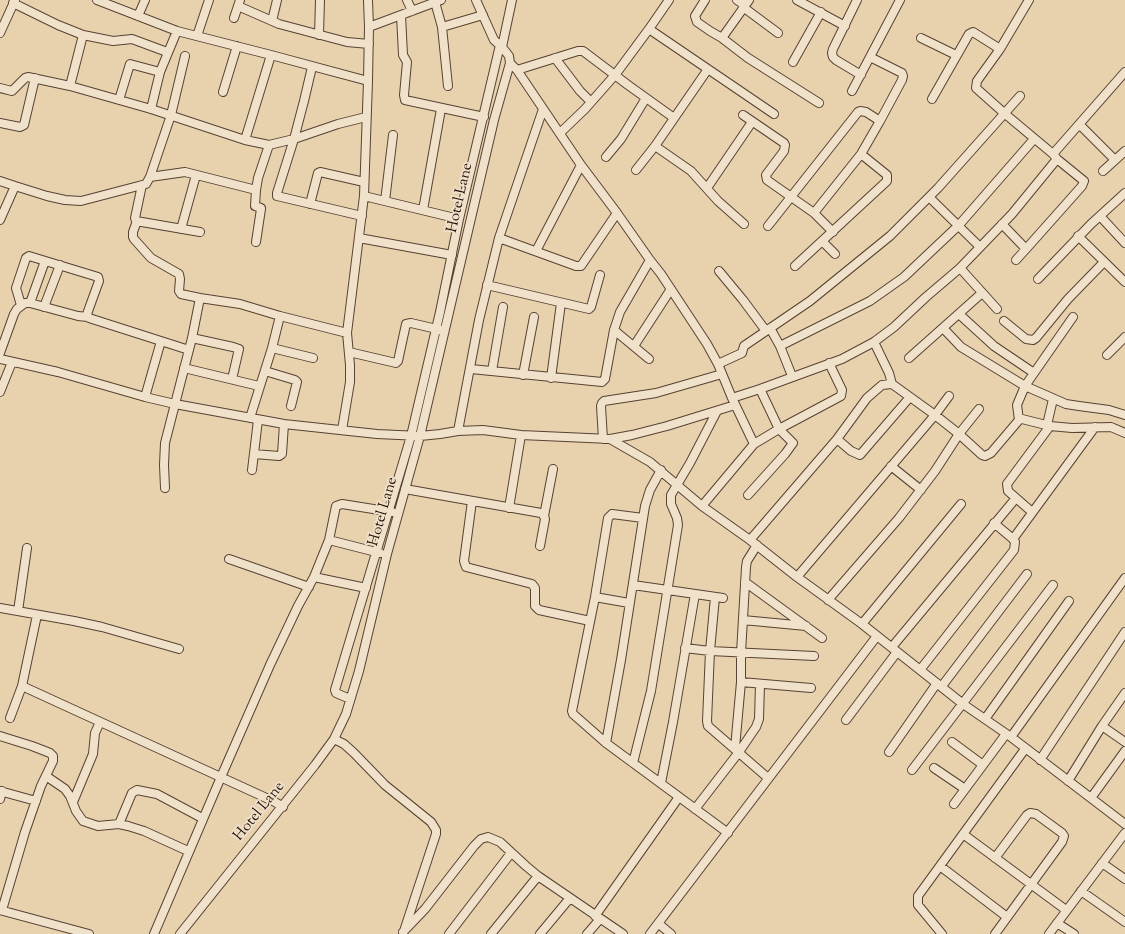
<!DOCTYPE html>
<style>
body{margin:0}
canvas{display:block;background:#e8d1ad}
</style>
<canvas width="1125" height="934"></canvas>
<script>
const context = document.querySelector('canvas').getContext('2d');
context.lineJoin = 'round';
const toPath = rows => new Path2D(rows.map(r => 'M' + r).join(''));
function trace(path, color, width, dash) { context.strokeStyle = color; context.lineWidth = width; context.lineCap = dash ? 'butt' : 'round'; context.setLineDash(dash || []); context.stroke(path); }
function drawText(font, color, halo, rows, align = 'center') {
  context.font = font + ' "Sorts Mill Goudy",serif'; context.lineWidth = 3.5; context.setLineDash([]); context.textBaseline = 'middle'; context.strokeStyle = halo; context.fillStyle = color; for (const [text, x, y, turn = 0] of rows) {
    context.save(); context.translate(x, y); context.rotate((+turn || 0) * Math.PI / 180); context.textAlign = isNaN(turn) ? turn : align; if (halo) context.strokeText(text, 0, 0); context.fillText(text, 0, 0); context.restore();
  }
}
const minor = toPath([
 [97,0,177,31,271,55,368,81],
 [407,0,412,11],
 [476,0,494,40,502,47],
 [705,0,695,16,697,22,710,31,722,38,748,58,819,103],
 [737,0,745,5],
 [797,0,845,26],
 [857,0,833,49,832,53,833,57,836,60,861,75],
 [1029,0,1000,49,977,81,976,88,1004,113,1053,154],
 [435,2,442,27,448,86],
 [13,3,58,25,83,35,113,41,132,39,167,52],
 [238,6,279,24,347,42,369,44],
 [743,7,778,33],
 [401,15,403,55,407,62,404,95,405,100,484,117],
 [138,16,145,0],
 [234,18,240,0],
 [272,21,277,0],
 [369,27,441,0],
 [442,27,483,15],
 [649,29,774,114],
 [0,33,15,0],
 [319,35,320,0],
 [197,36,209,0],
 [722,38,749,0],
 [921,38,956,55],
 [555,58,580,91,591,102],
 [793,62,821,12],
 [312,67,304,101,294,139,277,193,277,196,362,216],
 [517,70,578,51,583,51,628,85,674,118],
 [70,86,83,35],
 [0,88,12,91,25,78,28,77,70,86,151,109,245,140,269,145,294,139,338,124,366,117],
 [852,91,900,0],
 [223,92,237,46],
 [932,99,969,34,973,32,1000,49],
 [119,100,130,64,160,72],
 [151,109,160,72,177,31],
 [743,115,784,143,785,145,784,151,766,175,767,180,814,213,833,232],
 [0,123,20,127,24,125,35,78],
 [1080,125,1115,160],
 [560,133,585,109,615,75,649,29,669,0],
 [245,140,271,55],
 [655,146,691,171,718,201,744,224],
 [606,157,621,139,646,98],
 [636,170,655,146,708,69],
 [1103,171,1125,151],
 [150,177,185,172,256,190],
 [0,181,15,186],
 [142,185,135,218,136,221,200,232],
 [707,188,752,122],
 [364,196,459,219],
 [929,197,980,247],
 [385,201,393,135],
 [310,204,318,173,320,172,364,182],
 [423,210,441,109],
 [814,213,861,154,880,121,902,80,903,76,902,73,870,57],
 [1100,216,1125,243],
 [0,220,15,186,47,196,65,200,81,201,146,184,150,177,171,115,185,56],
 [137,221,133,232,133,237,134,239,151,258,179,274,180,279,179,291,181,294,200,298,240,304,280,316,347,333],
 [1002,224,1026,249,1082,186,1084,181,1057,159],
 [768,226,858,112,860,111,866,112,880,121],
 [181,229,196,175],
 [1078,236,1125,282],
 [359,238,452,255],
 [499,238,576,266,581,266,617,213],
 [822,241,835,254],
 [256,242,261,209,261,208,255,206,256,190,258,178,269,145],
 [536,251,581,165],
 [650,260,661,274,707,344,718,364,732,398],
 [1016,260,1026,249],
 [795,266,887,181,887,175,861,154],
 [960,268,997,309],
 [719,271,743,300,766,331],
 [1038,279,1091,224,1125,193],
 [487,285,589,309,591,307,600,275],
 [30,303,45,261],
 [21,305,16,288,26,258,29,256,98,277,99,281,87,314,89,318,189,350],
 [44,307,60,265],
 [959,314,994,346,1034,373],
 [1004,321,1026,339,1033,340,1036,338,1068,299,1104,262],
 [770,328,780,346,792,376],
 [943,328,961,347,1025,386,1066,404,1079,406,1109,410,1125,415],
 [614,330,649,359],
 [192,338,233,347,239,349,232,379],
 [874,342,889,373,892,384],
 [634,346,671,289],
 [780,346,870,301,904,277,959,225,1034,139],
 [272,348,313,358],
 [349,352,396,363,398,361,406,324,411,323,441,330],
 [0,353,14,314,17,309,25,303,30,303,78,316,88,317],
 [1107,355,1125,337],
 [909,358,982,293],
 [0,359,58,372,145,397,175,404,284,424,377,434,420,436,440,434,458,431,483,430,521,435,610,439,632,435,667,426,735,405],
 [718,364,742,353,744,346,810,301,890,236,938,188,1020,96],
 [184,368,259,386],
 [471,369,602,382,605,379,614,330,620,312,650,260,617,213,581,165,517,70,510,63],
 [265,371,295,380,297,382,291,406],
 [492,371,503,307],
 [523,375,534,317],
 [551,378,561,303],
 [0,392,12,362],
 [145,397,161,341],
 [250,418,272,348,280,316],
 [1019,420,1017,405,1025,386,1073,317],
 [1047,425,1053,399],
 [342,430,350,382,350,365,347,333,364,196,368,81,369,27,368,0],
 [458,431,479,320,499,238,543,109],
 [603,439,601,406,602,403,604,401,656,393,722,374],
 [610,439,650,462,702,506,750,540,797,577,862,624,963,704,1011,737,1125,824],
 [837,439,851,451,860,455,910,397],
 [754,444,779,429,841,396,842,390,829,363],
 [254,454,279,456,282,454,284,424],
 [891,466,921,490],
 [252,470,258,420],
 [165,488,164,465,165,443,192,338,200,298],
 [405,489,541,513,544,516,545,519,540,546],
 [748,495,785,454,793,443,779,429,760,389],
 [472,501,464,561,466,567,532,584,535,588,535,606,539,610,590,621],
 [702,506,754,444,732,398,760,389,842,359,874,342,894,327,926,297,960,268,1012,214,1057,159,1053,154,1125,72],
 [509,508,521,435],
 [1032,512,1008,491,1007,484,1050,426],
 [544,516,553,469],
 [643,518,612,514,608,518,595,597,572,711,573,714,606,743,728,833],
 [1013,539,1095,427],
 [329,540,380,553],
 [750,540,837,439,867,398,882,385,892,384,899,389,935,415,959,434,982,455,985,456,991,453,1019,420,1022,419,1050,426,1072,428,1111,427,1125,433],
 [229,559,309,587],
 [314,577,366,588],
 [797,577,935,415,949,396],
 [745,582,822,638],
 [633,585,723,598],
 [595,597,629,603],
 [715,597,710,651,707,721,708,726,768,778],
 [828,600,899,518,935,471,959,434,979,409],
 [0,608,74,621,102,627,179,649],
 [18,611,27,548],
 [743,620,806,626],
 [862,624,961,504],
 [892,647,1016,498],
 [685,648,710,651,814,656],
 [920,670,1014,550,1015,542,1013,539,994,523],
 [741,682,811,688],
 [22,686,275,802,283,807],
 [942,686,1027,574],
 [350,699,336,693,335,690,411,436,440,312,459,219,500,45],
 [10,718,22,686,37,615],
 [985,719,1069,601],
 [846,720,897,652],
 [1102,726,1125,693],
 [0,736,32,746,50,753,53,756,53,761,41,786,25,832,2,910],
 [1011,737,1125,578],
 [334,739,344,744,354,753,385,785,431,822,436,830,436,834,404,931],
 [952,742,983,765],
 [606,743,621,660,645,506,650,490,661,470],
 [735,748,741,682,741,653,746,567,747,561,757,545],
 [889,752,937,683],
 [1040,760,1125,632],
 [633,763,651,691,678,525,677,518,671,504,671,495,690,463,717,411],
 [934,768,965,789],
 [912,770,1053,585],
 [46,776,65,789,70,796,76,811,83,821,98,826,119,824,128,826,144,831,188,851],
 [1068,781,1102,726,1125,742],
 [661,783,673,722,695,594],
 [0,791,36,801],
 [1091,798,1125,751],
 [0,799,2,791],
 [73,802,93,754,95,733,100,722],
 [954,804,1006,734],
 [695,809,739,752,756,727,759,719,760,684],
 [119,824,132,793,137,790,157,794,202,818],
 [963,834,1066,910],
 [1102,863,1125,879],
 [940,866,1007,917],
 [1081,891,1125,922],
 [0,910,89,934],
 [595,916,679,797],
 [1057,923,1074,934],
 [659,924,671,934],
 [403,932,425,909,474,846,481,839,488,837,500,842,526,866,538,876,623,934],
 [154,934,221,777,270,665,298,606,314,577,329,540,336,506,342,504,392,512],
 [180,934,315,765,334,739,346,714,359,671,387,554,420,436,494,120,510,63,509,56,502,47,512,0],
 [449,934,511,853],
 [491,934,538,876],
 [540,934,570,898],
 [587,934,600,919],
 [650,934,877,636],
 [942,934,918,905,918,896,1025,749],
 [995,934,1062,842,1064,836,1062,833,1036,814,1030,813,1027,815,995,858],
 [1049,934,1125,833]
]);
const streetNames = [
 ["Hotel Lane",461,198,-77],
 ["Hotel Lane",384,512,-74],
 ["Hotel Lane",260,812,-51]
];
trace(minor, '#574233', 10);
trace(minor, '#f0e1ca', 8);
drawText('15px', '#27120a', '#f0e1ca', streetNames);
</script>
